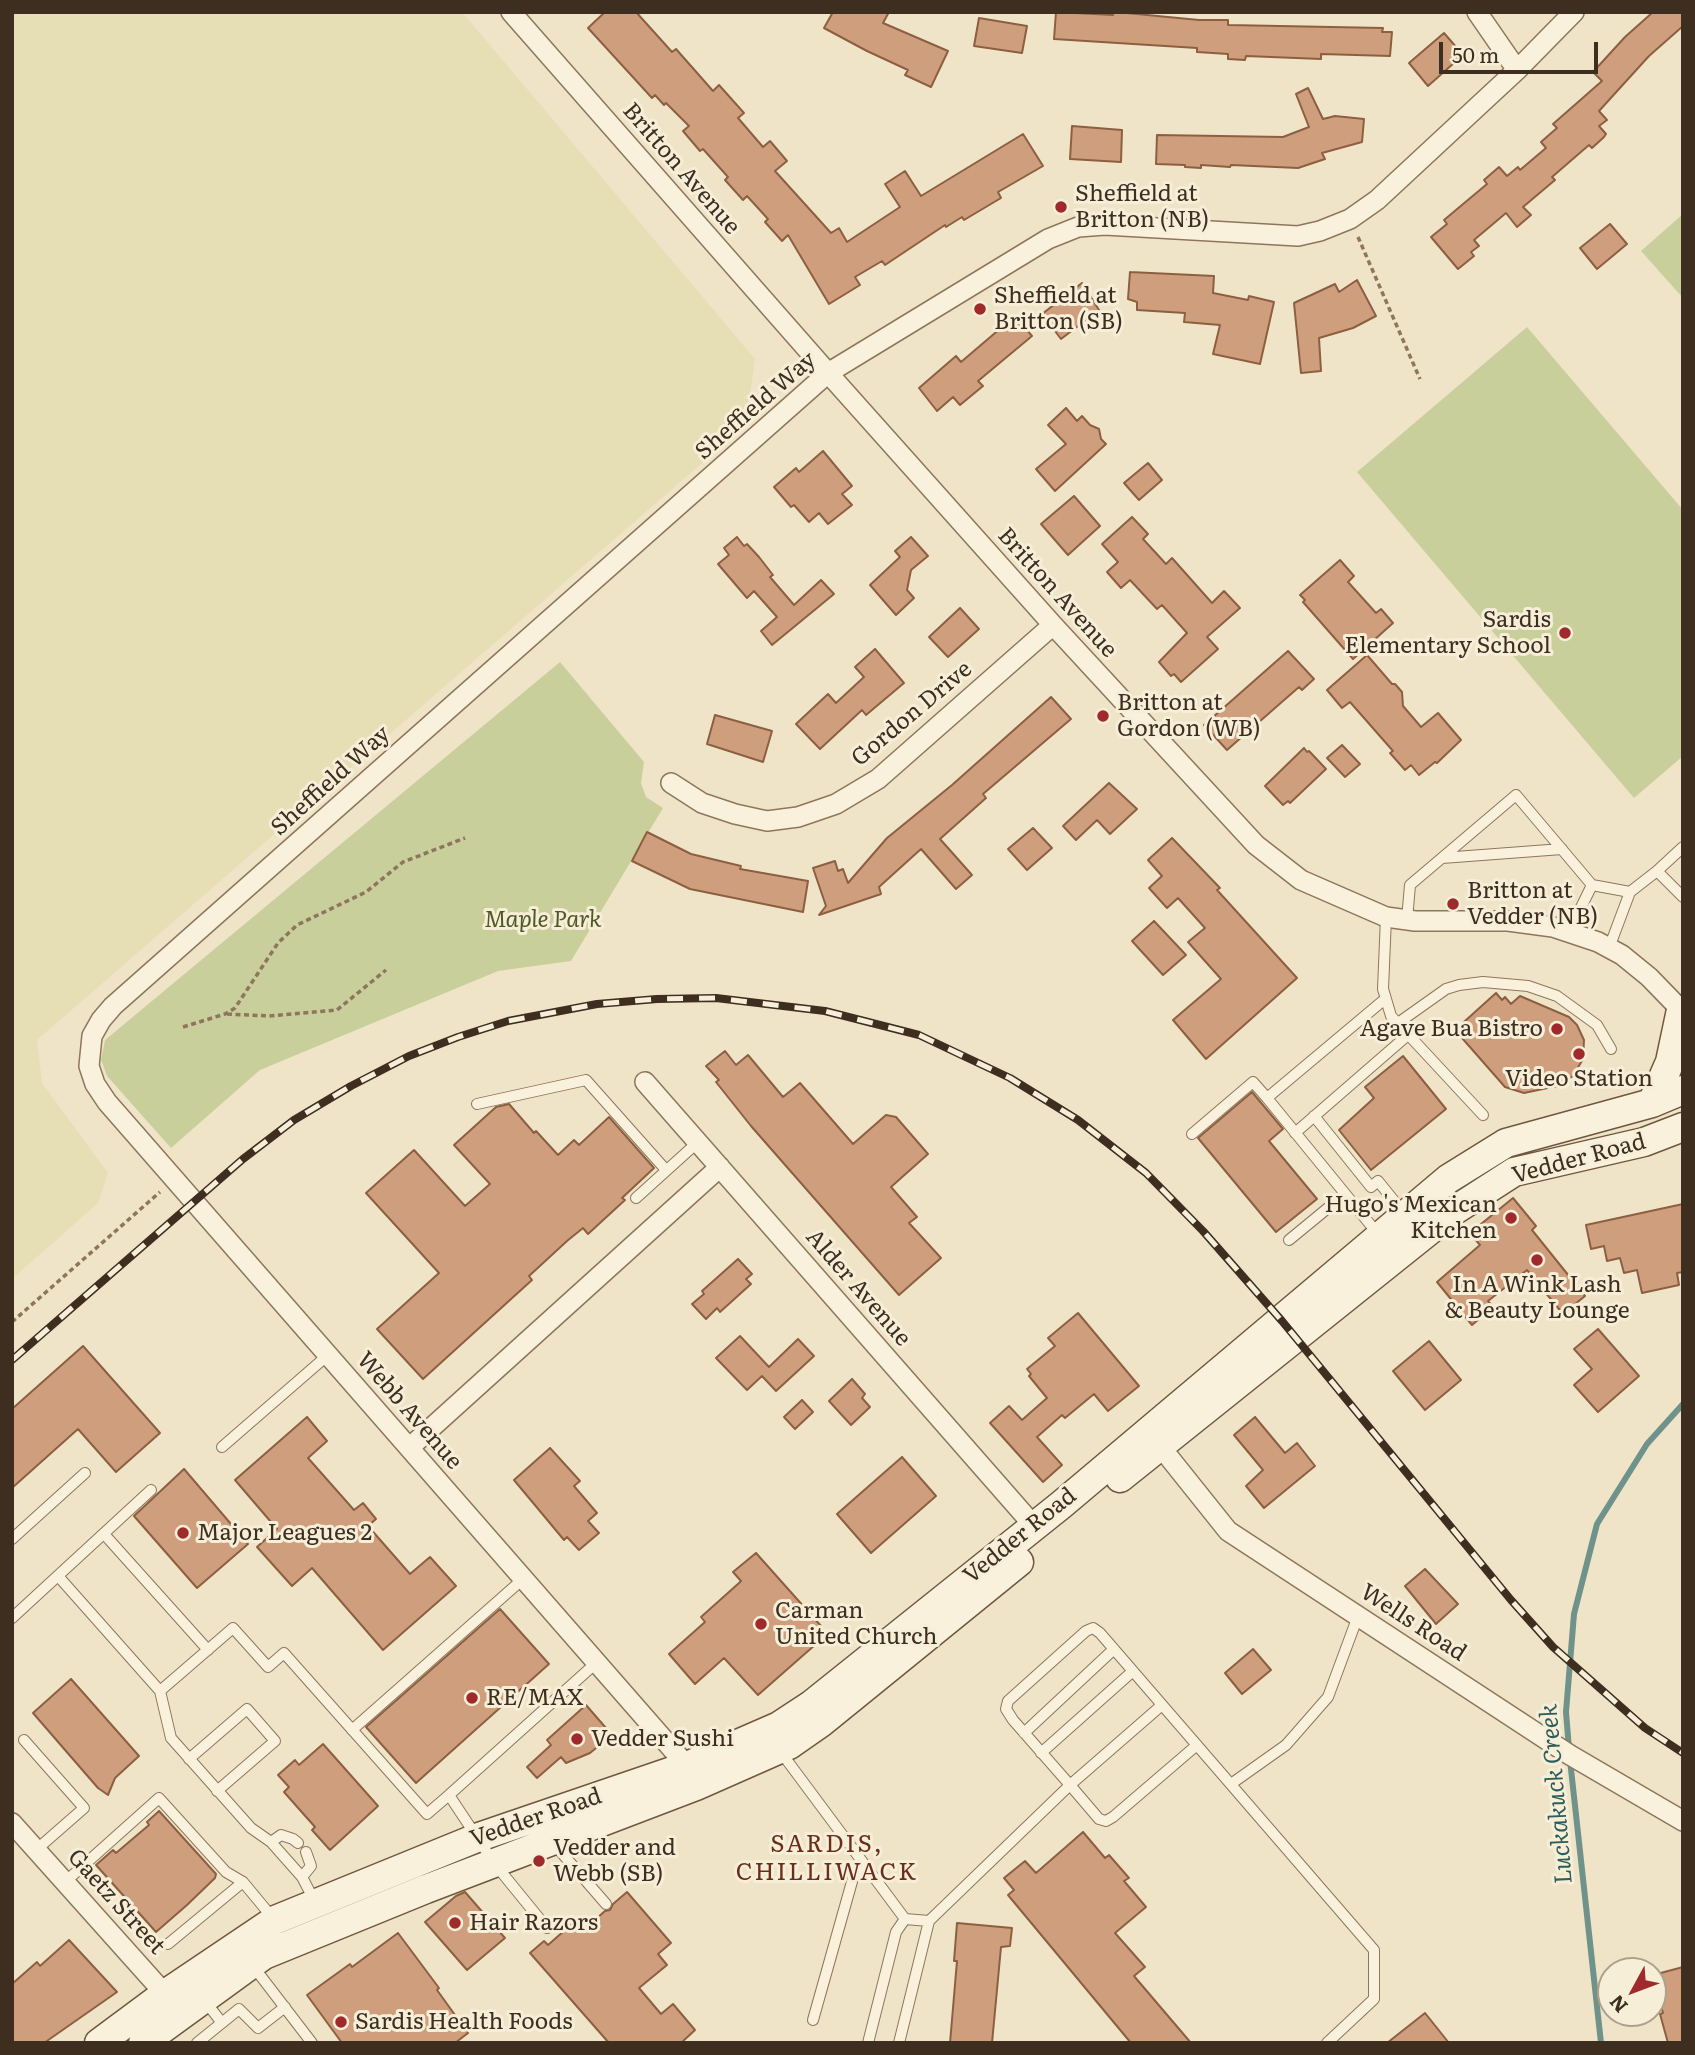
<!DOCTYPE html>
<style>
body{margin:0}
#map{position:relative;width:1695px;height:2055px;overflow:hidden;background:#f0e4c8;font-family:Literata,serif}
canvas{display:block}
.frame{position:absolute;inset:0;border:14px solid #3d2e20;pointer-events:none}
.north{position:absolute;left:1597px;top:1957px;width:70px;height:70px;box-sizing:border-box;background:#f7eed8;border:2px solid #ada18e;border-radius:50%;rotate:229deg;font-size:19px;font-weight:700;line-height:28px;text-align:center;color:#3d2e20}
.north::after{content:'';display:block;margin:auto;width:24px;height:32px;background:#9e2a2b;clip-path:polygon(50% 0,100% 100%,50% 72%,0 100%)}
.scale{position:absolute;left:1439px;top:42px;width:159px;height:32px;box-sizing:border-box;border:4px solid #3d2e20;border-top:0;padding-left:9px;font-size:21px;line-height:24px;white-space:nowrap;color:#3d2e20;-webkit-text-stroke:5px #f7eed8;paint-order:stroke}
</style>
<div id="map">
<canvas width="1695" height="2055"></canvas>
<div class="frame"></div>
<div class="north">N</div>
<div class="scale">50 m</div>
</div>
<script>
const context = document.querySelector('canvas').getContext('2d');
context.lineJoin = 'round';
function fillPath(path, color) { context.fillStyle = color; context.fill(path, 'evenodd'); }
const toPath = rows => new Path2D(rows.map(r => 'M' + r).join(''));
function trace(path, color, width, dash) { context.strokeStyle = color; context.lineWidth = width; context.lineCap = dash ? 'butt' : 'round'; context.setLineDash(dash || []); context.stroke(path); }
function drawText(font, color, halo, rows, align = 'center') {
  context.font = font + ' Literata,serif'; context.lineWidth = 6; context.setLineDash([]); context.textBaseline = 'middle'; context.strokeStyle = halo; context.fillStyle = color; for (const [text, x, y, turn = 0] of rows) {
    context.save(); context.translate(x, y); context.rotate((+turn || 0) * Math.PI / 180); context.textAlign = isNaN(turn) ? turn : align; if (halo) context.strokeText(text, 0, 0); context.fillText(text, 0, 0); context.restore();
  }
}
const farmland = toPath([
 [12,12,462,12,755,359,746,425,37,1040,42,1083,108,1173,98,1203,12,1279]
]);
const green = toPath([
 [1683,214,1683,298,1641,251],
 [1527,327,1683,510,1683,756,1634,798,1357,472],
 [560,662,644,762,641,783,646,797,663,808,571,961,498,971,260,1070,171,1148,107,1076,101,1060,105,1040]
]);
const stream = toPath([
 [1569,1749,1566,1712,1574,1614,1597,1524,1647,1444,1683,1404],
 [1570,1760,1601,2043]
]);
const building = toPath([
 [605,12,636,12,672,52,676,49,713,91,719,85,744,113,738,118,763,147,770,141,787,161,775,171,831,233,839,228,847,242,900,207,885,184,905,171,921,196,1023,134,1043,166,998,192,1001,198,964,220,962,217,946,227,945,225,885,265,882,261,855,277,860,285,829,304,788,235,782,241,765,222,768,219,747,196,743,200,725,180,728,177,703,149,700,151,683,131,689,126,666,103,664,105,655,95,652,98,588,28,605,12],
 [833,12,889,12,883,23,948,51,931,87,905,75,908,70,867,51,824,28,833,12],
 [1056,12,1113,15,1113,12,1116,12,1199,20,1228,20,1228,25,1383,28,1382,32,1392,32,1390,56,1321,54,1321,59,1246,56,1245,60,1228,59,1228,54,1197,52,1197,48,1054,39,1056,12],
 [1653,12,1683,12,1683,26,1649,56,1599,111,1607,120,1599,126,1606,134,1604,137,1592,148,1589,145,1552,177,1555,180,1523,207,1531,215,1517,227,1506,213,1474,240,1479,246,1471,252,1474,256,1458,269,1431,237,1447,224,1444,220,1487,184,1484,180,1499,167,1507,176,1518,167,1520,170,1546,148,1541,142,1557,128,1553,124,1602,81,1593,72,1625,37,1653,12],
 [979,18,1027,26,1022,53,974,46,979,18],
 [1444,33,1463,55,1428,86,1409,63,1444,33],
 [1308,88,1323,119,1335,116,1364,119,1362,142,1322,153,1325,159,1298,168,1231,165,1230,167,1201,165,1201,168,1185,167,1185,165,1156,164,1157,135,1283,137,1309,127,1296,94,1308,88],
 [1072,126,1122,130,1121,162,1070,159,1072,126],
 [1610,224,1627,244,1597,269,1580,248,1610,224],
 [1130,272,1214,276,1213,293,1248,300,1249,296,1274,302,1260,364,1213,354,1220,325,1184,322,1185,313,1137,310,1137,302,1128,299,1130,272],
 [1357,280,1376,316,1353,328,1319,338,1321,371,1301,373,1294,303,1335,284,1339,292,1357,280],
 [1082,283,1099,310,1061,339,1042,314,1082,283],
 [1015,316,1032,336,978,381,983,386,960,405,953,397,937,411,919,388,956,356,961,362,1015,316],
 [1066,408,1077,421,1082,416,1090,425,1099,429,1101,439,1106,444,1055,491,1036,469,1066,444,1048,425,1066,408],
 [823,451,852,486,842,494,852,505,828,524,819,513,809,522,794,505,791,507,774,487,796,468,799,472,823,451],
 [1148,463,1162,480,1139,500,1124,483,1148,463],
 [1074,496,1100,526,1068,555,1041,524,1074,496],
 [1132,517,1148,534,1143,539,1166,564,1172,558,1212,603,1224,591,1240,608,1207,637,1218,649,1181,682,1174,674,1171,676,1159,662,1187,633,1162,605,1157,609,1130,580,1121,588,1107,572,1118,562,1102,544,1132,517],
 [737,537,744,546,747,544,759,557,773,575,770,577,794,605,821,580,834,594,772,645,761,631,777,617,754,591,747,598,718,564,729,555,724,548,737,537],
 [911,537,928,556,911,570,907,590,914,598,896,615,870,585,900,557,895,551,911,537],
 [1340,560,1354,576,1348,582,1376,613,1381,609,1393,623,1353,659,1303,602,1305,600,1300,595,1340,560],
 [960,608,979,629,948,657,929,637,960,608],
 [875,649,904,683,866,715,862,710,820,749,796,724,828,694,836,703,864,677,855,667,875,649],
 [1288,651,1314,679,1302,690,1299,687,1227,750,1204,725,1288,651],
 [1367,655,1392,684,1395,684,1402,692,1403,706,1421,727,1438,713,1461,740,1437,763,1435,762,1419,775,1411,765,1405,770,1390,753,1393,751,1350,702,1342,708,1327,690,1367,655],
 [1051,697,1071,719,983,794,986,798,940,839,972,875,956,889,921,849,879,887,881,894,819,915,826,906,813,868,835,861,838,871,843,869,848,883,887,838,952,785,1051,697],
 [715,715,772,731,763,762,707,744,715,715],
 [1342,745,1360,764,1345,777,1327,758,1342,745],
 [1304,748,1307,752,1309,751,1326,769,1290,803,1288,801,1283,805,1265,786,1304,748],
 [1109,783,1137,809,1110,834,1097,820,1076,840,1063,826,1109,783],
 [1033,828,1052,848,1027,870,1008,849,1033,828],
 [647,832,691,854,741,866,740,869,808,881,803,912,690,889,632,861,647,832],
 [1172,838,1220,888,1217,890,1297,978,1206,1059,1173,1020,1221,979,1188,942,1205,928,1178,898,1167,908,1149,888,1162,876,1148,860,1172,838],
 [1154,921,1186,955,1163,975,1132,941,1154,921],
 [1496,993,1502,1000,1505,997,1511,1004,1520,996,1569,1017,1577,1025,1584,1040,1583,1059,1573,1076,1557,1086,1524,1093,1505,1087,1455,1030,1496,993],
 [725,1051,736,1065,748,1055,783,1097,800,1083,853,1144,886,1115,896,1117,928,1154,891,1187,917,1217,909,1223,941,1258,899,1295,751,1126,716,1082,719,1080,706,1066,725,1051],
 [1403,1056,1446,1109,1371,1170,1339,1130,1374,1098,1365,1087,1403,1056],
 [1252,1092,1283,1129,1269,1141,1317,1199,1276,1232,1198,1138,1252,1092],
 [509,1104,534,1133,536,1131,558,1155,574,1140,579,1145,609,1117,654,1168,622,1198,625,1200,588,1234,583,1228,567,1241,529,1276,532,1280,423,1379,377,1329,439,1273,366,1193,414,1150,465,1206,490,1184,454,1145,496,1107,509,1104],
 [1513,1198,1536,1226,1532,1230,1585,1296,1563,1314,1527,1270,1488,1301,1493,1307,1472,1325,1437,1282,1480,1245,1470,1233,1513,1198],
 [1683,1204,1683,1272,1677,1273,1679,1285,1642,1293,1637,1270,1624,1273,1620,1258,1607,1261,1604,1246,1591,1249,1586,1225,1683,1204],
 [738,1259,752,1274,746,1279,751,1284,720,1312,717,1308,706,1319,692,1304,704,1294,702,1291,738,1259],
 [1078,1313,1139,1386,1108,1411,1094,1394,1065,1418,1062,1415,1037,1437,1062,1465,1043,1482,990,1423,1009,1406,1022,1420,1047,1398,1029,1376,1031,1374,1027,1369,1055,1346,1048,1338,1078,1313],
 [1598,1329,1639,1376,1598,1412,1574,1385,1592,1369,1574,1349,1598,1329],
 [740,1336,769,1367,798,1339,814,1356,776,1391,762,1376,747,1390,716,1358,740,1336],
 [1429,1341,1461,1380,1425,1410,1393,1371,1429,1341],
 [83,1346,160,1433,116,1472,78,1429,12,1488,12,1409,83,1346],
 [852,1379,865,1394,862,1398,870,1407,851,1425,829,1401,852,1379],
 [802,1400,813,1412,795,1429,784,1417,802,1400],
 [307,1417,327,1441,308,1458,354,1510,363,1503,376,1519,368,1526,410,1574,430,1557,456,1586,383,1650,312,1568,292,1586,257,1547,277,1529,235,1480,307,1417],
 [1255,1417,1285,1453,1297,1443,1315,1466,1264,1508,1246,1486,1263,1470,1234,1435,1255,1417],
 [550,1448,580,1481,574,1486,597,1513,588,1521,599,1533,579,1550,567,1537,564,1540,514,1480,550,1448],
 [902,1457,936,1496,871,1553,837,1514,902,1457],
 [184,1469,248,1544,197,1588,134,1516,184,1469],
 [756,1553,821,1626,817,1629,824,1637,758,1695,724,1658,695,1684,669,1654,705,1622,701,1617,739,1583,741,1581,733,1572,756,1553],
 [1425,1569,1458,1604,1436,1624,1405,1586,1425,1569],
 [500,1609,549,1664,416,1783,366,1727,500,1609],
 [1253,1649,1271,1670,1242,1694,1225,1673,1253,1649],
 [71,1679,139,1756,115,1778,108,1795,98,1788,33,1713,71,1679],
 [586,1705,612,1735,590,1753,566,1763,561,1757,537,1778,527,1767,551,1745,547,1740,586,1705],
 [323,1744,378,1806,330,1850,312,1830,315,1827,284,1792,289,1787,278,1775,295,1760,299,1765,323,1744],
 [159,1811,216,1874,215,1878,187,1905,156,1932,96,1865,113,1850,116,1853,149,1825,147,1822,159,1811],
 [1083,1832,1105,1858,1109,1855,1129,1878,1124,1881,1146,1907,1115,1933,1145,1967,1134,1976,1191,2043,1131,2043,1008,1895,1014,1890,1004,1878,1025,1861,1036,1873,1083,1832],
 [465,1892,505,1938,467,1970,425,1922,456,1896,465,1892],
 [627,1892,671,1943,658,1954,667,1965,639,1988,661,2014,673,2004,695,2030,681,2043,609,2043,530,1953,544,1941,548,1945,573,1923,581,1932,605,1911,610,1910,613,1904,627,1892],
 [957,1923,1012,1928,1010,1946,1001,1947,992,2043,950,2043,957,1961,954,1961,957,1923],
 [398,1933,439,1988,437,1990,468,2033,455,2043,342,2043,307,1995,350,1964,352,1967,398,1933],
 [69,1940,117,1992,44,2043,12,2043,12,1984,37,1962,40,1966,69,1940],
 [1683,1967,1683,2043,1668,2043,1660,2014,1663,2013,1659,2000,1664,1998,1657,1974,1683,1967],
 [1425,2013,1449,2043,1387,2043,1425,2013]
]);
const path = toPath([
 [1358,237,1420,379],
 [227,1014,269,1016,337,1010,386,970],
 [183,1027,225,1014,235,1008,278,943,297,925,366,892,403,862,465,838],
 [12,1322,160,1192]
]);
const lane = toPath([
 [1683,847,1657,871,1683,897],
 [1442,858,1562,849],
 [1386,917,1383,989,1391,1016,1483,1115],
 [1407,920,1410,885,1516,795,1592,885,1630,892],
 [1569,932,1592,885],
 [1609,948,1630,892,1657,871],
 [1398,1023,1446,989,1459,985,1483,982,1528,986,1557,996,1597,1025,1611,1049],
 [477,1104,586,1080,666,1170],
 [1314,1116,1371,1187,1378,1181,1403,1212],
 [1295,1133,1409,1034],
 [1192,1134,1253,1082,1267,1098],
 [636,1198,698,1142],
 [1378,1234,1267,1098,1385,999],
 [1289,1240,1345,1194],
 [222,1447,328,1355],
 [104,1534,208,1650],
 [12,1539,85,1473],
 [58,1576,160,1691],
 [12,1618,151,1490],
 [1162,1705,1070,1785,1099,1819,1106,1821,1113,1817,1197,1745],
 [352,1730,523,1579],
 [1024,1733,1114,1649],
 [24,1740,84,1808,36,1850],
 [780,1751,905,1919],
 [1041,1753,1133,1671],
 [189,1759,247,1709,275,1741,217,1791],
 [1231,1784,1286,1745,1328,1697,1358,1616],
 [449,1795,596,1663],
 [271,1842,281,1835,293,1839,298,1843],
 [554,1844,606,1904],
 [302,1877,311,1866,306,1852],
 [65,1882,159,1798,226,1872,243,1882,272,1917],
 [314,1900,302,1877,271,1842,251,1828,171,1738,160,1691,233,1628,268,1667,284,1653,427,1814,449,1795,494,1863,547,1928],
 [168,1944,243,1882],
 [253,1966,312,2043],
 [205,2001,222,2023],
 [813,2020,853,1878,864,1864],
 [197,2043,239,2009,258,2028,285,2007],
 [868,2043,896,1932,905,1919,929,1921],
 [899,2043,929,1921,1070,1785,1013,1720,1006,1709,1008,1701,1086,1631,1093,1628,1100,1633,1374,1950,1374,1999,1327,2043]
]);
const street = toPath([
 [511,12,828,373,1053,625,1256,845,1301,880,1386,917,1415,921,1508,921,1553,927,1598,942,1622,955,1649,977,1683,1012],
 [1477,12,1517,70],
 [671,783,702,803,735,814,767,821,798,817,836,804,878,779,1053,625],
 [645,1082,1034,1526],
 [1152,1436,1228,1531,1570,1755,1683,1821],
 [409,1448,720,1167],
 [692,1775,687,1766,107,1102,95,1084,89,1066,92,1036,101,1020,113,1006,828,373,1048,239,1078,227,1105,225,1298,236,1320,231,1350,219,1377,200,1517,70,1574,12],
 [12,1823,173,2003]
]);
const secondary = toPath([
 [1652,1103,1670,1062,1681,1010],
 [1120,1478,1455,1210,1514,1172,1644,1142,1683,1127],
 [99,2043,165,1994,275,1920,479,1837,687,1766,779,1726,811,1705,1061,1505,1448,1179,1506,1143,1652,1103,1683,1090],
 [143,2043,264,1955,426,1889,696,1786,789,1745,822,1722,1019,1562]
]);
const rail = toPath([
 [12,1360,243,1159,294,1120,351,1086,409,1056,458,1037,508,1021,597,1004,657,999,716,998,825,1011,919,1035,1010,1078,1078,1120,1146,1173,1203,1231,1282,1321,1511,1600,1553,1647,1645,1728,1683,1753]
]);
const markers = [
 [1061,207,7,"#9e2a2b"],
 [980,309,7,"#9e2a2b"],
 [1565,633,7,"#9e2a2b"],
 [1103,716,7,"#9e2a2b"],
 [1453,904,7,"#9e2a2b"],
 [1557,1029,7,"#9e2a2b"],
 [1579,1054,7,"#9e2a2b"],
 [1511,1218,7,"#9e2a2b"],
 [1537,1260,7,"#9e2a2b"],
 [183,1533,7,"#9e2a2b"],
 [761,1624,7,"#9e2a2b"],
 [472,1698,7,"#9e2a2b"],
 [577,1739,7,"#9e2a2b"],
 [539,1861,7,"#9e2a2b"],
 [455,1923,7,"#9e2a2b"],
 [341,2022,7,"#9e2a2b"]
];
const streetNames = [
 ["Britton Avenue",681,169,49],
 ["Sheffield Way",756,406,-41],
 ["Britton Avenue",1057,593,48],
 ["Gordon Drive",912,714,-40],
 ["Sheffield Way",331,781,-42],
 ["Vedder Road",1579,1159,-15],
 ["Alder Avenue",858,1288,49],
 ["Webb Avenue",409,1411,49],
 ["Vedder Road",1020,1536,-39],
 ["Wells Road",1413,1623,33],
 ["Vedder Road",536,1818,-19],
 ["Gaetz Street",116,1902,48]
];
const poiNames = [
 ["Sheffield at",1075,194],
 ["Britton (NB)",1075,220],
 ["Sheffield at",994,296],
 ["Britton (SB)",994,322],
 ["Sardis",1551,620,"right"],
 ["Elementary School",1551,646,"right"],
 ["Britton at",1117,703],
 ["Gordon (WB)",1117,729],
 ["Britton at",1467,891],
 ["Vedder (NB)",1467,917],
 ["Agave Bua Bistro",1543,1029,"right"],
 ["Video Station",1579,1079,"center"],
 ["Hugo's Mexican",1497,1205,"right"],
 ["Kitchen",1497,1231,"right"],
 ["In A Wink Lash",1537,1285,"center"],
 ["& Beauty Lounge",1537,1311,"center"],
 ["Major Leagues 2",197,1533],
 ["Carman",775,1611],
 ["United Church",775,1637],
 ["RE/MAX",486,1698],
 ["Vedder Sushi",591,1739],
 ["Vedder and",553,1848],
 ["Webb (SB)",553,1874],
 ["Hair Razors",469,1923],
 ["Sardis Health Foods",355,2022]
];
const parkNames = [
 ["Maple Park",543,920]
];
const waterNames = [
 ["Luckakuck Creek",1557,1794,-95]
];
const neighbourhoodNames = [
 ["SARDIS,",827,1845],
 ["CHILLIWACK",827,1873]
];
fillPath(farmland, '#e6deb5');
fillPath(green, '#c9cf9b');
trace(stream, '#6f938a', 6);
fillPath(building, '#cf9f7d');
trace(building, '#8d5f41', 2);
trace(lane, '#8d765c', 12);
trace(street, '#8d765c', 22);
trace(secondary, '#6f573f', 31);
trace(path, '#8d765c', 3.5, [5, 3.5]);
trace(lane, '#faf1dc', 10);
trace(street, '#faf1dc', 19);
trace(secondary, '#faf1dc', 28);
trace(rail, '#3d2e20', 8);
trace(rail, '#f7eed8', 5, [16]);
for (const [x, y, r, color] of markers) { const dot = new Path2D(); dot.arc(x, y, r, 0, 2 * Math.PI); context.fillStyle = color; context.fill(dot); trace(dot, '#f7eed8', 2.5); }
drawText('23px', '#3d2e20', '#f7eed8', streetNames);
drawText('23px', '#3d2e20', '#f7eed8', poiNames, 'left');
drawText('italic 23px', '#4d5a26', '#f7eed8', parkNames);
drawText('italic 24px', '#2f5d5a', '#f7eed8', waterNames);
context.letterSpacing = '2px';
drawText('24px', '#6b2e1e', '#f7eed8', neighbourhoodNames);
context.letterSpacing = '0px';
</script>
